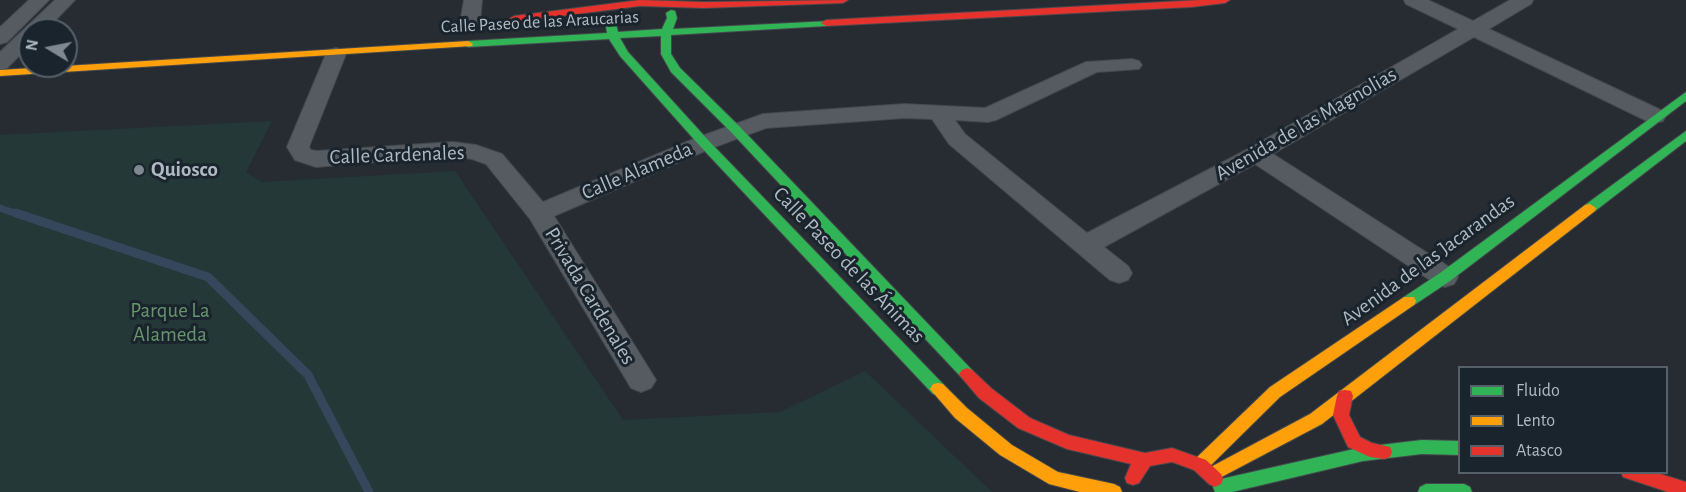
<!DOCTYPE html>
<meta charset="utf-8">
<style>
body{margin:0}
#map{position:relative;width:1686px;height:492px;overflow:hidden;background:#262c32;font-family:"Alegreya Sans",sans-serif}
canvas{display:block}
.legend{position:absolute;left:1458px;top:366px;width:210px;height:108px;box-sizing:border-box;background:#1a242c;border:2px solid #566069;margin:0;padding:8px 10px;list-style:none;font-size:18px;color:#afb9c4}
.legend li{display:flex;align-items:center;gap:12px;height:30px}
.legend b{width:30px;border:2px solid #566069}
.north{position:absolute;left:18px;top:18px;width:60px;height:60px;box-sizing:border-box;background:#1a242c;border:2px solid #566069;border-radius:50%;rotate:280deg;font-size:16px;font-weight:700;line-height:24px;text-align:center;color:#afb9c4}
.north::after{content:'';display:block;margin:auto;width:21px;height:27px;background:#7f8891;clip-path:polygon(50% 0,100% 100%,50% 72%,0 100%)}
</style>
<div id="map">
<canvas width="1686" height="492"></canvas>
<ul class="legend">
<li><b style="height:8px;background:#30b455"></b>Fluido</li>
<li><b style="height:8px;background:#ff9f0a"></b>Lento</li>
<li><b style="height:8px;background:#e5322d"></b>Atasco</li>
</ul>
<div class="north">N</div>
</div>
<script>
const context = document.querySelector('canvas').getContext('2d');
context.lineJoin = 'round';
function fillPath(path, color) { context.fillStyle = color; context.fill(path, 'evenodd'); }
const toPath = rows => new Path2D(rows.map(r => 'M' + r).join(''));
function trace(path, color, width, dash) { context.strokeStyle = color; context.lineWidth = width; context.lineCap = dash ? 'butt' : 'round'; context.setLineDash(dash || []); context.stroke(path); }
function drawText(font, color, halo, rows, align = 'center') {
  context.font = font + ' "Alegreya Sans",sans-serif'; context.lineWidth = 6; context.setLineDash([]); context.textBaseline = 'middle'; context.strokeStyle = halo; context.fillStyle = color; for (const [text, x, y, turn = 0] of rows) {
    context.save(); context.translate(x, y); context.rotate((+turn || 0) * Math.PI / 180); context.textAlign = isNaN(turn) ? turn : align; if (halo) context.strokeText(text, 0, 0); context.fillText(text, 0, 0); context.restore();
  }
}
const green = toPath([
 [272,121,246,172,262,182,455,171,623,420,780,412,865,371,992,492,0,492,0,135]
]);
const streamFar1 = toPath([
 [0,208,20,215]
]);
const stream = toPath([
 [16,213,208,277,308,375,369,492]
]);
const street = toPath([
 [29,0,49,0,7,42,0,44,0,27,29,0],
 [55,0,75,0,46,30,30,30,30,45,7,68,0,70,0,52,55,0],
 [464,0,482,0,480,23,477,27,470,29,463,27,460,23,464,0],
 [1404,0,1428,0,1473,21,1510,0,1533,0,1531,4,1489,29,1663,111,1666,116,1663,121,1655,123,1647,121,1474,37,1273,154,1454,270,1458,277,1454,284,1445,287,1436,284,1255,164,1104,247,1128,266,1132,273,1128,280,1119,283,1110,280,949,144,932,119,904,118,766,128,712,148,554,216,656,380,651,388,641,392,631,388,530,219,486,164,472,159,453,156,316,167,295,160,287,147,326,54,329,50,336,48,343,50,346,54,309,147,311,150,317,151,453,142,476,145,502,154,543,202,696,138,763,114,904,104,985,108,1086,62,1132,59,1139,61,1142,65,1139,69,1097,72,996,120,988,122,955,120,965,134,1087,233,1248,149,1458,29,1406,4,1404,0]
]);
const fast = toPath([
 [671,10,675,11,677,18,673,29,830,21,830,25,826,26,671,35,671,54,680,68,740,127,972,370,975,374,972,378,967,380,962,378,732,133,671,72,661,54,661,36,620,38,628,52,708,140,943,384,946,389,943,394,938,395,933,394,700,146,620,56,609,39,468,47,463,44,468,41,607,33,605,20,610,17,615,20,618,32,662,29,667,18,666,13,671,10],
 [1686,92,1686,101,1450,281,1414,305,1404,305,1402,301,1404,297,1440,273,1686,92],
 [1686,131,1686,141,1595,211,1585,211,1584,208,1585,205,1686,131],
 [1422,440,1460,441,1460,455,1422,454,1363,461,1232,492,1215,492,1213,487,1215,482,1221,479,1363,447,1422,440],
 [1426,484,1464,484,1470,487,1472,492,1418,492,1420,487,1426,484]
]);
const slow = toPath([
 [468,41,473,44,472,46,0,76,0,70,468,41],
 [1590,204,1596,208,1595,211,1322,424,1212,482,1206,480,1204,475,1206,470,1200,472,1194,470,1192,465,1194,460,1270,387,1404,297,1414,297,1416,301,1414,305,1280,397,1207,469,1310,414,1585,205,1590,204],
 [938,383,943,384,967,408,1012,445,1058,472,1114,484,1120,487,1122,492,1080,492,1049,484,1000,455,955,418,930,389,933,384,938,383]
]);
const jam = toPath([
 [640,0,704,2,848,0,843,3,704,8,640,6,514,22,509,19,514,16,640,0],
 [1200,0,1230,0,1225,3,1192,7,826,26,821,23,826,20,1200,0],
 [967,368,972,370,991,388,1030,418,1069,435,1145,453,1172,448,1206,460,1221,474,1223,479,1221,484,1215,487,1209,484,1194,470,1172,462,1150,466,1139,483,1133,485,1127,483,1125,478,1131,464,1067,449,1018,428,979,398,962,378,959,374,962,370,967,368],
 [1345,390,1351,391,1353,396,1349,415,1360,437,1372,443,1390,447,1392,452,1390,457,1384,459,1370,457,1348,447,1333,415,1337,396,1339,391,1345,390],
 [1621,472,1654,472,1686,482,1686,492,1668,492,1623,477,1621,472]
]);
const markers = [
 [139,170,6,"#7f8891"]
];
const farStreetnames = [
 ["Calle Paseo de las Araucarias",540,22,-3]
];
const streetNames = [
 ["Avenida de las Magnolias",1306,124,-30],
 ["Calle Cardenales",397,155,-2],
 ["Calle Alameda",637,171,-23],
 ["Avenida de las Jacarandas",1428,260,-36],
 ["Calle Paseo de las Ánimas",849,265,46],
 ["Privada Cardenales",590,296,59]
];
const poiNames = [
 ["Quiosco",151,170]
];
const parkNames = [
 ["Parque La",170,311],
 ["Alameda",170,335]
];
fillPath(green, '#243838');
trace(streamFar1, '#35475a', 7);
trace(stream, '#35475a', 9);
trace(street, '#44484d', 2);
trace(fast, '#44484d', 2);
trace(slow, '#44484d', 2);
trace(jam, '#44484d', 2);
fillPath(street, '#565b61');
fillPath(fast, '#30b455');
fillPath(slow, '#ff9f0a');
fillPath(jam, '#e5322d');
for (const [x, y, r, color] of markers) { const dot = new Path2D(); dot.arc(x, y, r, 0, 2 * Math.PI); context.fillStyle = color; context.fill(dot); trace(dot, '#1a242c', 2); }
drawText('18px', '#afb9c4', '#1a242c', farStreetnames);
drawText('21px', '#afb9c4', '#1a242c', streetNames);
drawText('bold 21px', '#afb9c4', '#1a242c', poiNames, 'left');
drawText('21px', '#68946e', '#1a242c', parkNames);
</script>
